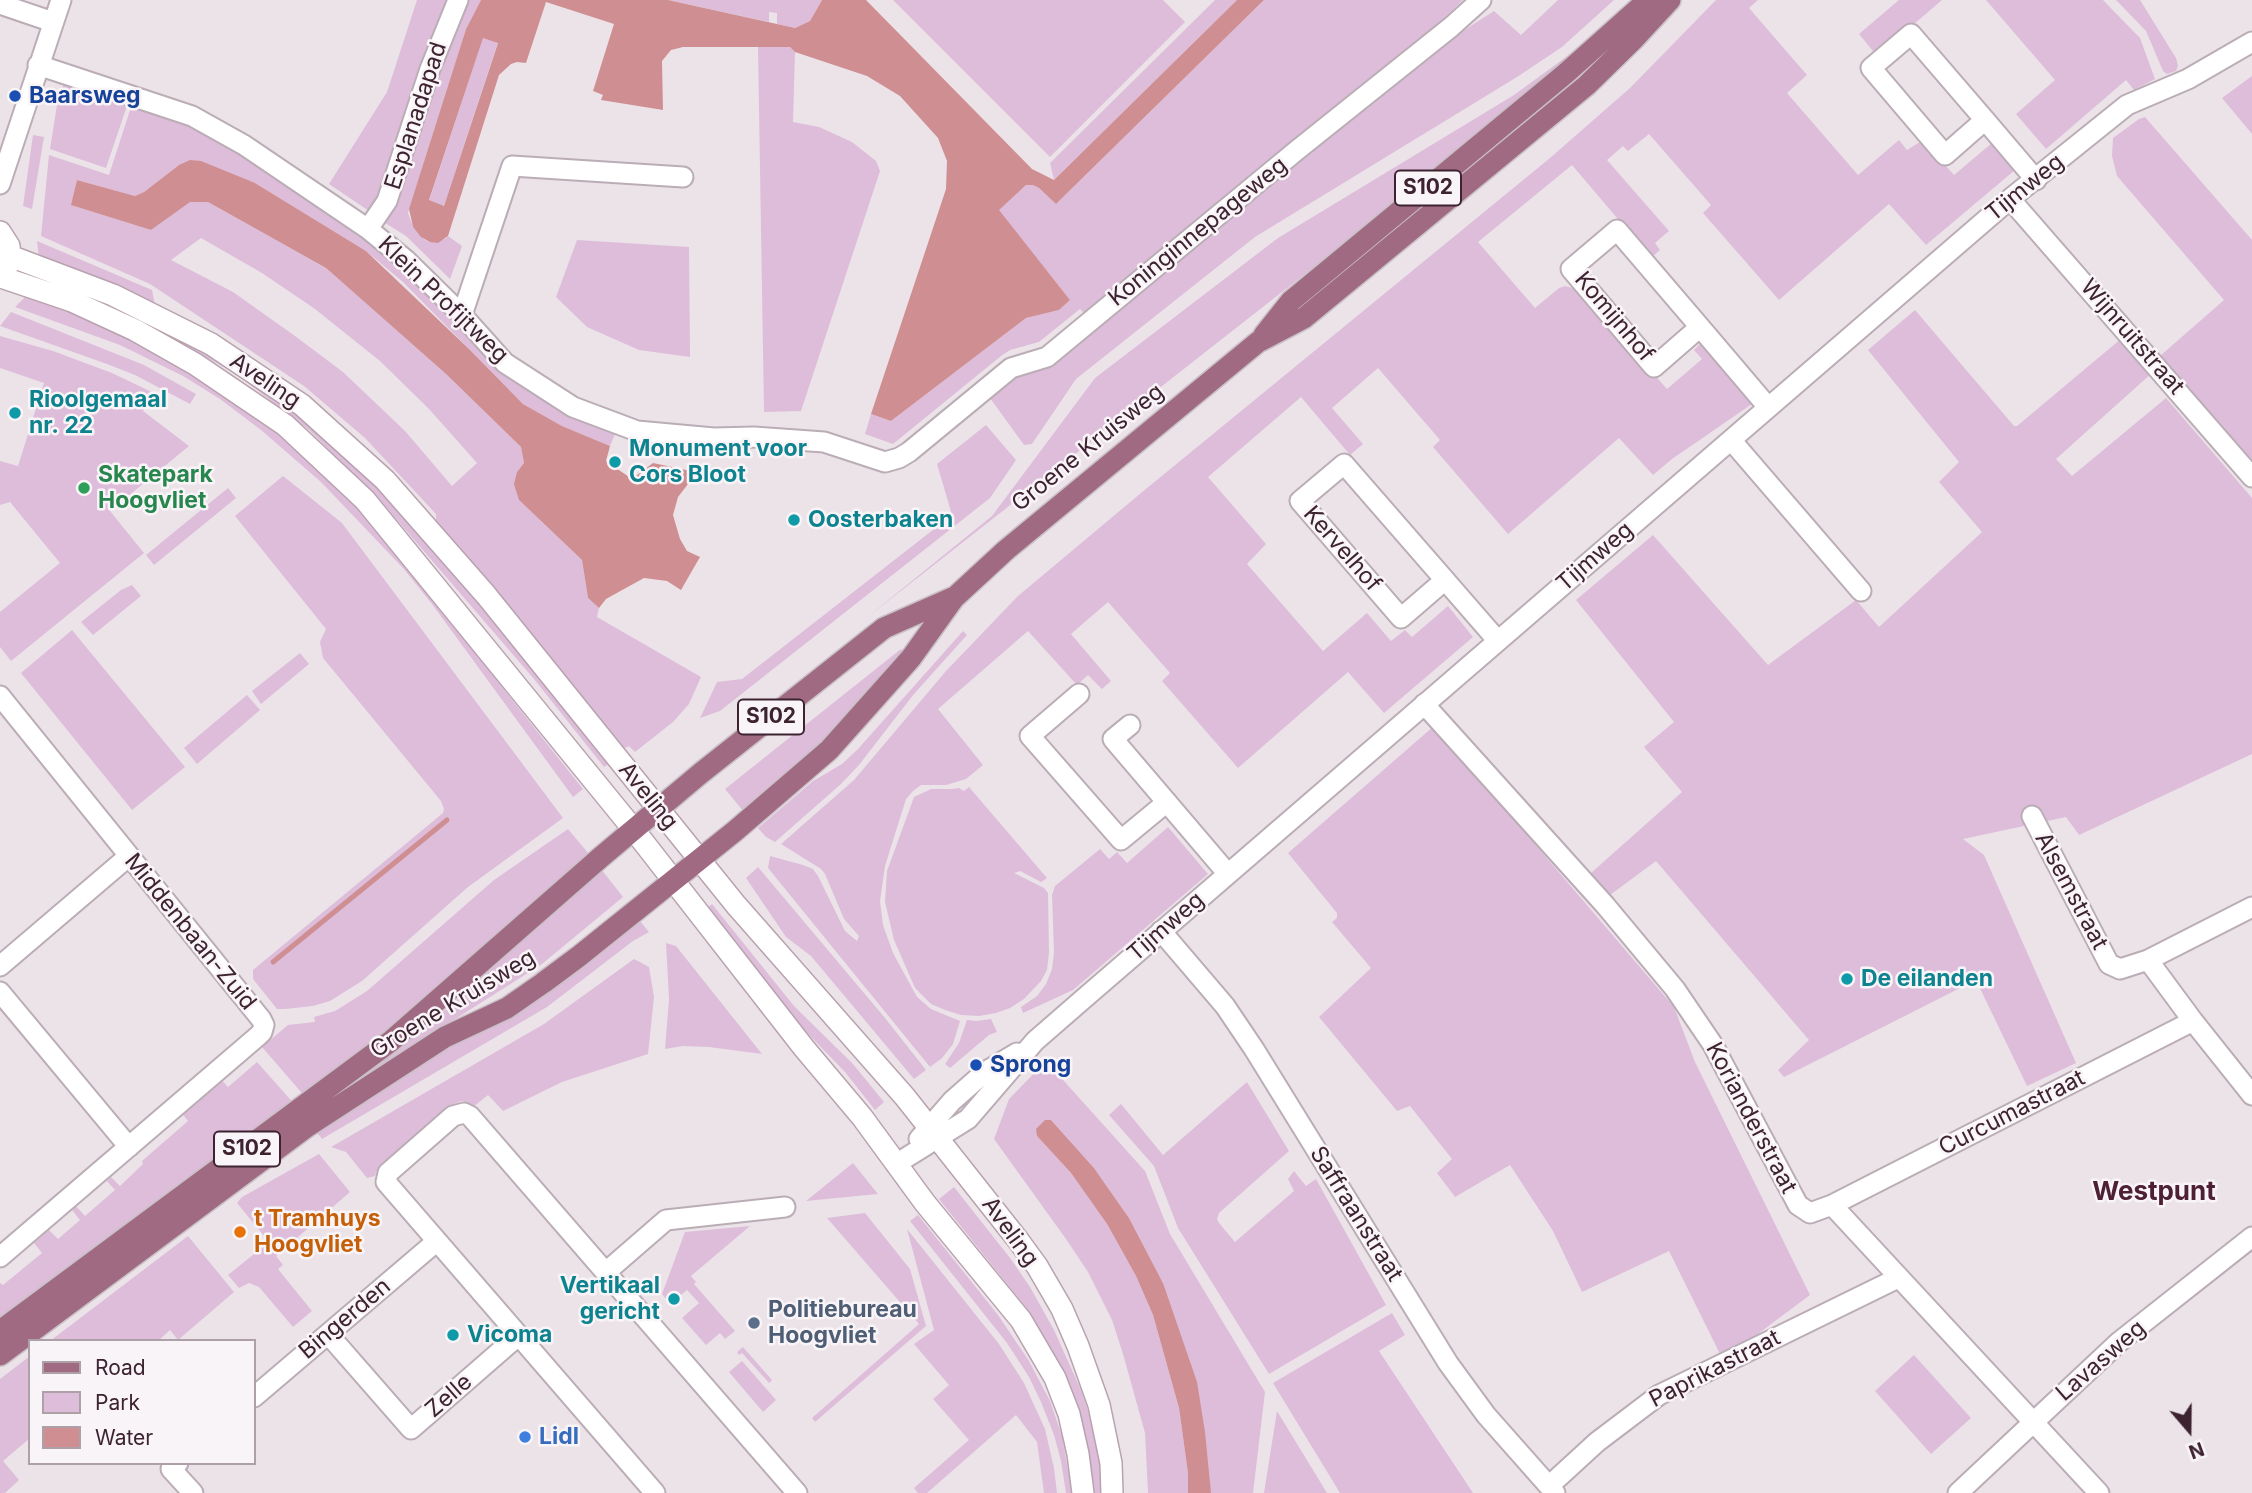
<!DOCTYPE html>
<style>
body{margin:0}
#map{position:relative;width:2252px;height:1493px;overflow:hidden;background:#ece3e9;font-family:Inter,sans-serif}
canvas{display:block}
.legend{position:absolute;left:28px;top:1339px;width:228px;height:126px;box-sizing:border-box;background:#f9f4f7;border:2px solid #aea0a7;margin:0;padding:9px 12px;list-style:none;font-size:21px;color:#3d2330}
.legend li{display:flex;align-items:center;gap:14px;height:35px}
.legend b{width:35px;border:2px solid #aea0a7}
.north{position:absolute;left:2154px;top:1395px;width:70px;height:70px;-webkit-text-stroke:5px #f9f4f7;paint-order:stroke;rotate:160deg;font-size:19px;font-weight:700;line-height:28px;text-align:center;color:#3d2330}
.north::after{content:'';display:block;margin:auto;width:24px;height:32px;background:#3d2330;clip-path:polygon(50% 0,100% 100%,50% 72%,0 100%)}
</style>
<div id="map">
<canvas width="2252" height="1493"></canvas>
<ul class="legend">
<li><b style="height:9px;background:#a06a83"></b>Road</li>
<li><b style="height:19px;background:#ddbdda"></b>Park</li>
<li><b style="height:19px;background:#cf8e91"></b>Water</li>
</ul>
<div class="north">N</div>
</div>
<script>
const context = document.querySelector('canvas').getContext('2d');
context.lineJoin = 'round';
function fillPath(path, color) { context.fillStyle = color; context.fill(path, 'evenodd'); }
const toPath = rows => new Path2D(rows.map(r => 'M' + r).join(''));
function trace(path, color, width, dash) { context.strokeStyle = color; context.lineWidth = width; context.lineCap = dash ? 'butt' : 'round'; context.setLineDash(dash || []); context.stroke(path); }
function drawText(font, color, halo, rows, align = 'center') {
  context.font = font + ' Inter,sans-serif'; context.lineWidth = 5; context.setLineDash([]); context.textBaseline = 'middle'; context.strokeStyle = halo; context.fillStyle = color; for (const [text, x, y, turn = 0] of rows) {
    context.save(); context.translate(x, y); context.rotate((+turn || 0) * Math.PI / 180); context.textAlign = isNaN(turn) ? turn : align; if (halo) context.strokeText(text, 0, 0); context.fillText(text, 0, 0); context.restore();
  }
}
const green = toPath([
 [417,0,453,0,397,155,372,213,329,184,387,92],
 [464,0,481,0,466,29,408,213,413,227,425,240,430,242,445,239,448,236,462,246,450,279,406,236,382,221],
 [668,0,822,0,810,21,795,28,777,24,777,13,769,12,769,22],
 [893,0,1163,0,1185,22,1050,157],
 [1215,0,1237,0,1054,180,1050,163],
 [1264,0,1463,0,1403,57,1085,314,1080,309,1039,342,1010,350,1001,356,893,444,865,434,871,414,891,421,1026,318,1059,310,1070,300,998,210,1026,185,1033,185,1039,188,1056,204],
 [1558,0,1614,0,1562,47,1517,77,1255,237,1076,379,1032,444,1024,445,990,398,1466,29,1494,11,1521,35],
 [1716,0,1758,0,1749,8,1807,75,1787,93,1858,175,1899,140,1907,150,1923,140,1954,175,1992,143,2015,170,1926,245,1889,204,1779,300,1703,213,1711,205,1649,134,1628,151,1623,146,1607,160,1669,231,1655,243,1660,250,1651,258,1572,165,1478,242,1535,308,1559,288,1565,286,1579,290,1667,389,1702,359,1694,350,1702,342,1750,397,1752,404,1672,459,1653,475,1619,438,1508,534,1433,447,1440,440,1378,368,1332,408,1363,444,1350,455,1301,397,1208,477,1266,544,1247,564,1323,651,1367,613,1391,641,1405,630,1412,637,1448,606,1473,637,1384,713,1348,672,1238,768,1162,681,1170,673,1108,602,1071,634,1111,681,1102,689,1088,675,1077,685,1028,631,938,709,983,765,966,779,946,785,921,785,913,791,906,799,885,866,880,901,883,925,893,953,917,997,931,1009,960,1021,953,1044,942,1058,930,1067,768,868,770,856,803,865,813,869,818,876,845,931,857,941,859,936,844,919,825,874,821,869,781,844,854,780,946,671,1018,596,1141,493,1550,158,1630,88],
 [1899,0,1942,0,1877,56,1859,34],
 [1986,0,2103,0,2140,38,2155,79,2134,90,2126,80,2046,149,2016,114,2055,80],
 [2116,0,2140,0,2176,58,2178,66,2176,71,2167,74,2163,71,2146,31],
 [483,37,498,42,444,206,429,201],
 [1581,46,1347,241,865,619,992,516,1095,378,1278,238,1514,95],
 [758,47,790,47,795,52,793,122,819,127,852,142,876,161,880,171,801,411,764,412],
 [2252,76,2252,134,2222,98],
 [64,83,128,103,106,168,50,149,57,105],
 [132,104,192,125,213,134,356,227,421,282,485,353,513,380,560,411,615,434,610,446,562,426,523,404,403,282,366,251,255,183,179,165,144,192,135,196,77,180,72,205,151,230,190,201,208,202,326,268,446,374,521,447,524,463,517,472,519,500,582,560,588,598,599,608,597,617,701,677,689,704,673,722,635,752,629,746,621,750,436,527,436,514,365,438,304,386,150,284,41,236,49,155,109,175],
 [201,238,262,273,315,309,380,361,429,409,477,463,452,486,405,431,343,372,295,336,233,292,171,260],
 [2145,117,2252,240,2252,461,2160,356,2224,300,2117,176,2112,156,2113,138,2139,119],
 [33,135,44,137,32,209,23,206],
 [577,240,689,247,690,357,639,350,587,327,556,297],
 [37,241,152,290,155,305,39,259],
 [40,271,164,324,292,404,398,502,612,762,604,767,534,679,378,498,309,430,236,374,160,331,38,279],
 [29,293,121,334,184,367,265,423,296,448,362,511,434,593,505,691,583,789,573,797,432,604,403,568,321,482,261,430,220,399,183,376,120,345,15,307],
 [1915,310,2014,426,2017,426,2122,338,2152,373,2056,459,2072,476,2166,398,2252,498,2252,754,2079,835,2066,817,1963,839,1984,855,2076,1063,2027,1086,1976,980,1784,1077,1778,1070,1809,1040,1656,861,1610,895,1591,873,1682,792,1644,747,1674,722,1576,600,1653,535,1768,665,1856,600,1879,627,1982,532,1939,482,1959,462,1868,350],
 [11,312,144,365,196,394,190,404,135,375,107,364,0,326],
 [0,336,53,351,112,373,158,395,143,411,189,446,110,511,144,553,11,661,0,647,0,612,60,563,10,502,0,505,0,461,18,466,44,383,0,368],
 [986,425,1016,460,990,498,720,711,700,718,717,682,742,679,952,515,937,464],
 [283,476,342,523,563,818,468,887,362,981,330,1001,313,1006,285,1009,277,1009,253,979,253,970,443,813,444,809,441,801,323,658,320,642,326,629,235,516],
 [228,488,236,498,154,565,146,555],
 [132,585,141,596,93,635,81,622,121,590],
 [72,630,185,767,132,810,21,673],
 [963,631,967,635,914,694,859,765,841,784,775,842,766,837,758,828,813,781,842,764,858,749],
 [901,649,905,653,825,741,744,812,725,789],
 [300,653,309,664,261,704,252,691],
 [247,695,260,710,197,764,184,748],
 [1434,726,1674,1007,1695,1062,1810,1295,1755,1336,1720,1354,1669,1251,1582,1292,1553,1231,1510,1165,1455,1197,1437,1173,1452,1159,1410,1106,1397,1111,1319,1017,1371,968,1332,922,1337,918,1337,913,1288,853],
 [969,787,1047,878,1041,882,1020,871,1014,873,1044,888,1048,893,1049,953,1047,970,1041,981,1024,999,1010,1008,996,1013,979,1016,961,1015,945,1010,931,1004,915,988,894,940,885,902,887,871,914,797,931,789,951,789,959,788,964,791],
 [1168,827,1208,874,1073,990,1023,1013,1021,1007,1037,996,1046,984,1052,969,1054,952,1052,895,1055,886,1100,849,1109,859,1117,852,1127,863],
 [568,829,589,854,533,902,457,975,307,1099,262,1047,288,1025,315,1022,314,1017,335,1011,367,991,494,880],
 [758,867,885,1018,926,1070,914,1079,811,956,786,937,746,878],
 [601,869,623,897,542,964,449,1023,319,1113,314,1106,447,1009],
 [712,904,794,1006,853,1064,884,1102,875,1110,845,1072,787,1012,706,909],
 [640,921,649,932,633,941,547,1007,322,1139,315,1130,444,1047,541,997],
 [666,943,676,946,762,1054,709,1047,683,1046,665,1049,669,999],
 [634,959,649,967,654,997,648,1054,562,1082,503,1111,488,1095,473,1107,467,1102,461,1101,454,1104,376,1172,375,1176,367,1178,346,1152,331,1147,544,1024],
 [991,1019,997,1032,989,1035,950,1068,945,1064,959,1043,967,1020,977,1021],
 [1046,1061,1145,1171,1170,1234,1265,1392,1253,1493,1211,1493,1163,1283,1129,1218,1094,1168,1051,1120,1037,1136,1071,1173,1107,1224,1136,1276,1153,1315,1179,1408,1188,1473,1188,1493,1148,1493,1145,1433,1123,1354,1112,1320,1088,1272,1066,1239,994,1139,1009,1099],
 [257,1062,297,1107,0,1326,0,1283,3,1285,42,1253,34,1243,49,1230,58,1239,80,1220,72,1210,76,1206,85,1216,115,1190,107,1181,111,1177,120,1186,143,1164,142,1161,188,1121,180,1111,219,1077,228,1087],
 [1247,1082,1289,1151,1219,1213,1217,1219,1219,1223,1235,1242,1294,1191,1288,1179,1294,1171,1306,1186,1316,1179,1386,1305,1269,1374,1178,1228,1154,1166,1109,1115,1121,1104,1163,1155],
 [319,1154,350,1192,276,1256,283,1265,278,1269,312,1311,293,1327,259,1287,249,1283,239,1288,228,1275,269,1242,237,1203,242,1197],
 [853,1163,878,1194,806,1201],
 [954,1187,1010,1258,1030,1287,1054,1330,1081,1390,1088,1411,1098,1453,1104,1493,1091,1493,1045,1340,1023,1304,939,1199],
 [865,1213,910,1269,926,1326,815,1422,812,1418,919,1324,827,1218],
 [918,1215,998,1315,1029,1361,1050,1401,1062,1436,1072,1493,1066,1493,1061,1461,1054,1435,1041,1402,1029,1377,1007,1343,910,1221],
 [750,1226,691,1276,696,1282,694,1284,735,1331,725,1339,720,1333,706,1345,682,1318,699,1303,687,1290,670,1304,662,1294,685,1232],
 [907,1229,999,1344,1024,1383,1045,1429,1054,1468,1057,1493,1044,1493,1037,1442,1016,1415,927,1493,918,1493,914,1488,969,1440,933,1399,949,1385,914,1344,934,1330],
 [188,1236,234,1292,178,1340,170,1330,158,1341,50,1341],
 [1392,1313,1405,1335,1379,1351,1473,1493,1340,1493,1273,1383],
 [743,1347,772,1380,769,1383,742,1353,739,1355,737,1352],
 [1914,1355,1971,1418,1931,1454,1875,1391],
 [30,1356,30,1438,3,1461,19,1480,5,1493,0,1493,0,1379],
 [742,1361,776,1400,763,1412,729,1372],
 [1277,1411,1327,1493,1264,1493]
]);
const water = toPath([
 [481,0,668,0,795,28,810,21,822,0,866,0,1032,169,1054,180,1237,0,1264,0,1056,204,1039,188,1033,185,1026,185,999,210,1070,300,1059,310,1026,318,891,421,871,414,946,189,947,161,938,138,900,96,867,76,795,52,790,47,683,47,671,50,662,61,663,110,601,100,603,95,593,91,614,24,546,2,526,63,517,62,511,64,499,75,448,236,438,243,430,242,421,237,413,227,409,209,466,29],
 [483,38,498,43,444,206,429,200],
 [190,160,201,161,255,183,366,251,469,349,523,404,562,426,610,446,606,461,632,479,653,463,691,471,688,484,678,497,673,515,680,539,687,551,700,557,681,590,667,581,644,578,606,599,599,608,588,598,582,560,519,500,514,484,517,472,524,463,521,447,446,374,326,268,208,202,190,202,151,230,71,205,77,180,135,196,144,192,179,165],
 [1045,1120,1051,1120,1094,1168,1129,1218,1163,1283,1197,1382,1205,1432,1211,1493,1188,1493,1188,1473,1179,1408,1153,1315,1136,1276,1107,1224,1071,1173,1037,1136,1036,1129]
]);
const stream = toPath([
 [273,962,447,820]
]);
const street = toPath([
 [0,4,53,22],
 [38,65,192,116,244,145,368,229,406,260,462,315,505,363,573,407,637,431,714,438,754,437,824,442,885,462,899,458,909,452,1011,368,1047,357,1296,151,1451,27,1481,0],
 [1985,120,1945,155,1871,68,1911,34,1985,120,2036,180],
 [0,184,61,0],
 [2010,199,2252,477],
 [368,229,387,201,430,69,458,0],
 [462,315,512,166,683,177],
 [1700,327,1654,367,1571,269,1617,230,1700,327,1768,407],
 [1731,440,1861,591],
 [1445,580,1401,618,1300,501,1344,464,1445,580,1498,641],
 [1079,694,1030,736,1121,840,1167,802],
 [0,696,261,1019,264,1025,262,1032,258,1036,0,1257],
 [1424,704,1605,905,1675,989,1713,1045,1798,1205,1810,1213,1832,1205,2099,1493],
 [1130,725,1113,739,1228,874],
 [2032,816,2109,964,2120,969,2148,960,2193,1021,2252,1095],
 [1161,931,1225,1006,1254,1049,1448,1363,1486,1415,1555,1493],
 [2148,960,2252,907],
 [0,966,129,856],
 [0,992,129,1147],
 [919,1139,952,1101,985,1072,1017,1053],
 [896,1164,968,1119,1035,1041,1081,1001,2010,199,2127,105,2188,79,2252,42],
 [1832,1205,2193,1021],
 [606,1272,666,1220,785,1207],
 [328,1334,411,1429,519,1335],
 [254,1397,437,1241],
 [178,1463,171,1469,193,1493],
 [1549,1486,1597,1442,1659,1395,1898,1278],
 [655,1493,386,1182,388,1173,453,1116,464,1113,470,1116,797,1493],
 [1958,1493,2119,1342,2252,1237]
]);
const secondary = toPath([
 [0,232,9,246,10,256,7,267],
 [10,256,113,295,211,344,302,405,385,480,486,595,736,905,905,1097,1018,1240,1037,1266,1062,1309,1078,1346,1099,1405,1111,1463,1112,1493],
 [1,277,72,301,135,330,195,364,285,425,365,500,634,830,804,1048,862,1117,925,1203,1021,1320,1055,1378,1069,1414,1078,1454,1083,1493]
]);
const primary = toPath([
 [1264,335,1291,301,1565,74,1648,0],
 [0,1331,391,1041,601,857,701,773,884,628,952,598],
 [0,1355,305,1128,445,1037,507,1008,543,983,578,957,735,831,829,750,911,658,954,598,1006,550,1258,342,1304,318,1587,85,1634,39,1670,0]
]);
const markers = [
 [15,96,7,"#1a4fb4"],
 [15,413,7,"#0f9aa8"],
 [615,462,7,"#0f9aa8"],
 [84,488,7,"#2e9e5b"],
 [794,520,7,"#0f9aa8"],
 [1847,979,7,"#0f9aa8"],
 [976,1065,7,"#1a4fb4"],
 [240,1232,7,"#e8710a"],
 [674,1299,7,"#0f9aa8"],
 [754,1323,7,"#5c6f8a"],
 [453,1335,7,"#0f9aa8"],
 [525,1437,7,"#3f7fe0"]
];
const shields = [
 [1428,188,66],
 [771,717,66],
 [247,1149,66]
];
const shieldNames = [
 ["S102",1428,188],
 ["S102",771,717],
 ["S102",247,1149]
];
const transitNames = [
 ["Baarsweg",29,96],
 ["Sprong",990,1065]
];
const streetNames = [
 ["Esplanadapad",416,116,-72],
 ["Tijmweg",2025,188,-39],
 ["Koninginnepageweg",1198,232,-39],
 ["Klein Profijtweg",443,300,44],
 ["Komijnhof",1614,317,50],
 ["Wijnruitstraat",2132,337,49],
 ["Aveling",265,381,34],
 ["Groene Kruisweg",1088,448,-39],
 ["Kervelhof",1342,549,49],
 ["Tijmweg",1595,557,-41],
 ["Aveling",648,796,51],
 ["Alsemstraat",2071,891,62],
 ["Tijmweg",1166,927,-41],
 ["Middenbaan-Zuid",190,932,51],
 ["Groene Kruisweg",453,1004,-31],
 ["Curcumastraat",2012,1113,-27],
 ["Korianderstraat",1751,1118,62],
 ["Saffraanstraat",1356,1214,58],
 ["Aveling",1010,1232,54],
 ["Bingerden",345,1319,-40],
 ["Lavasweg",2101,1361,-41],
 ["Paprikastraat",1715,1369,-27],
 ["Zelle",449,1396,-41]
];
const cultureNames = [
 ["Rioolgemaal",29,400],
 ["nr. 22",29,426],
 ["Monument voor",629,449],
 ["Cors Bloot",629,475],
 ["Oosterbaken",808,520],
 ["De eilanden",1861,979],
 ["Vertikaal",660,1286,"right"],
 ["gericht",660,1312,"right"],
 ["Vicoma",467,1335]
];
const leisureNames = [
 ["Skatepark",98,475],
 ["Hoogvliet",98,501]
];
const foodNames = [
 ["t Tramhuys",254,1219],
 ["Hoogvliet",254,1245]
];
const serviceNames = [
 ["Politiebureau",768,1310],
 ["Hoogvliet",768,1336]
];
const shopNames = [
 ["Lidl",539,1437]
];
const quarterNames = [
 ["Westpunt",2154,1192]
];
fillPath(green, '#ddbdda');
fillPath(water, '#cf8e91');
trace(stream, '#cf8e91', 5);
trace(street, '#bbadb5', 23);
trace(secondary, '#b8a2ae', 24);
trace(primary, '#c9c1c5', 24);
trace(street, '#fff', 19);
trace(secondary, '#fff', 21);
trace(primary, '#a06a83', 21);
for (const [x, y, r, color] of markers) { const dot = new Path2D(); dot.arc(x, y, r, 0, 2 * Math.PI); context.fillStyle = color; context.fill(dot); trace(dot, '#f9f4f7', 2.5); }
for (const [x, y, w] of shields) { const box = new Path2D(); box.roundRect(x - w / 2, y - 17.5, w, 35, 5); context.fillStyle = '#f9f4f7'; context.fill(box); trace(box, '#3d2330', 2); }
drawText('bold 21px', '#3d2330', null, shieldNames);
drawText('bold 23px', '#164399', '#f9f4f7', transitNames, 'left');
drawText('23px', '#3d2330', '#f9f4f7', streetNames);
drawText('bold 23px', '#0d838f', '#f9f4f7', cultureNames, 'left');
drawText('bold 23px', '#27864d', '#f9f4f7', leisureNames, 'left');
drawText('bold 23px', '#c56008', '#f9f4f7', foodNames, 'left');
drawText('bold 23px', '#4e5e75', '#f9f4f7', serviceNames, 'left');
drawText('bold 23px', '#366cbe', '#f9f4f7', shopNames, 'left');
drawText('bold 26px', '#4e2035', '#f9f4f7', quarterNames);
</script>
